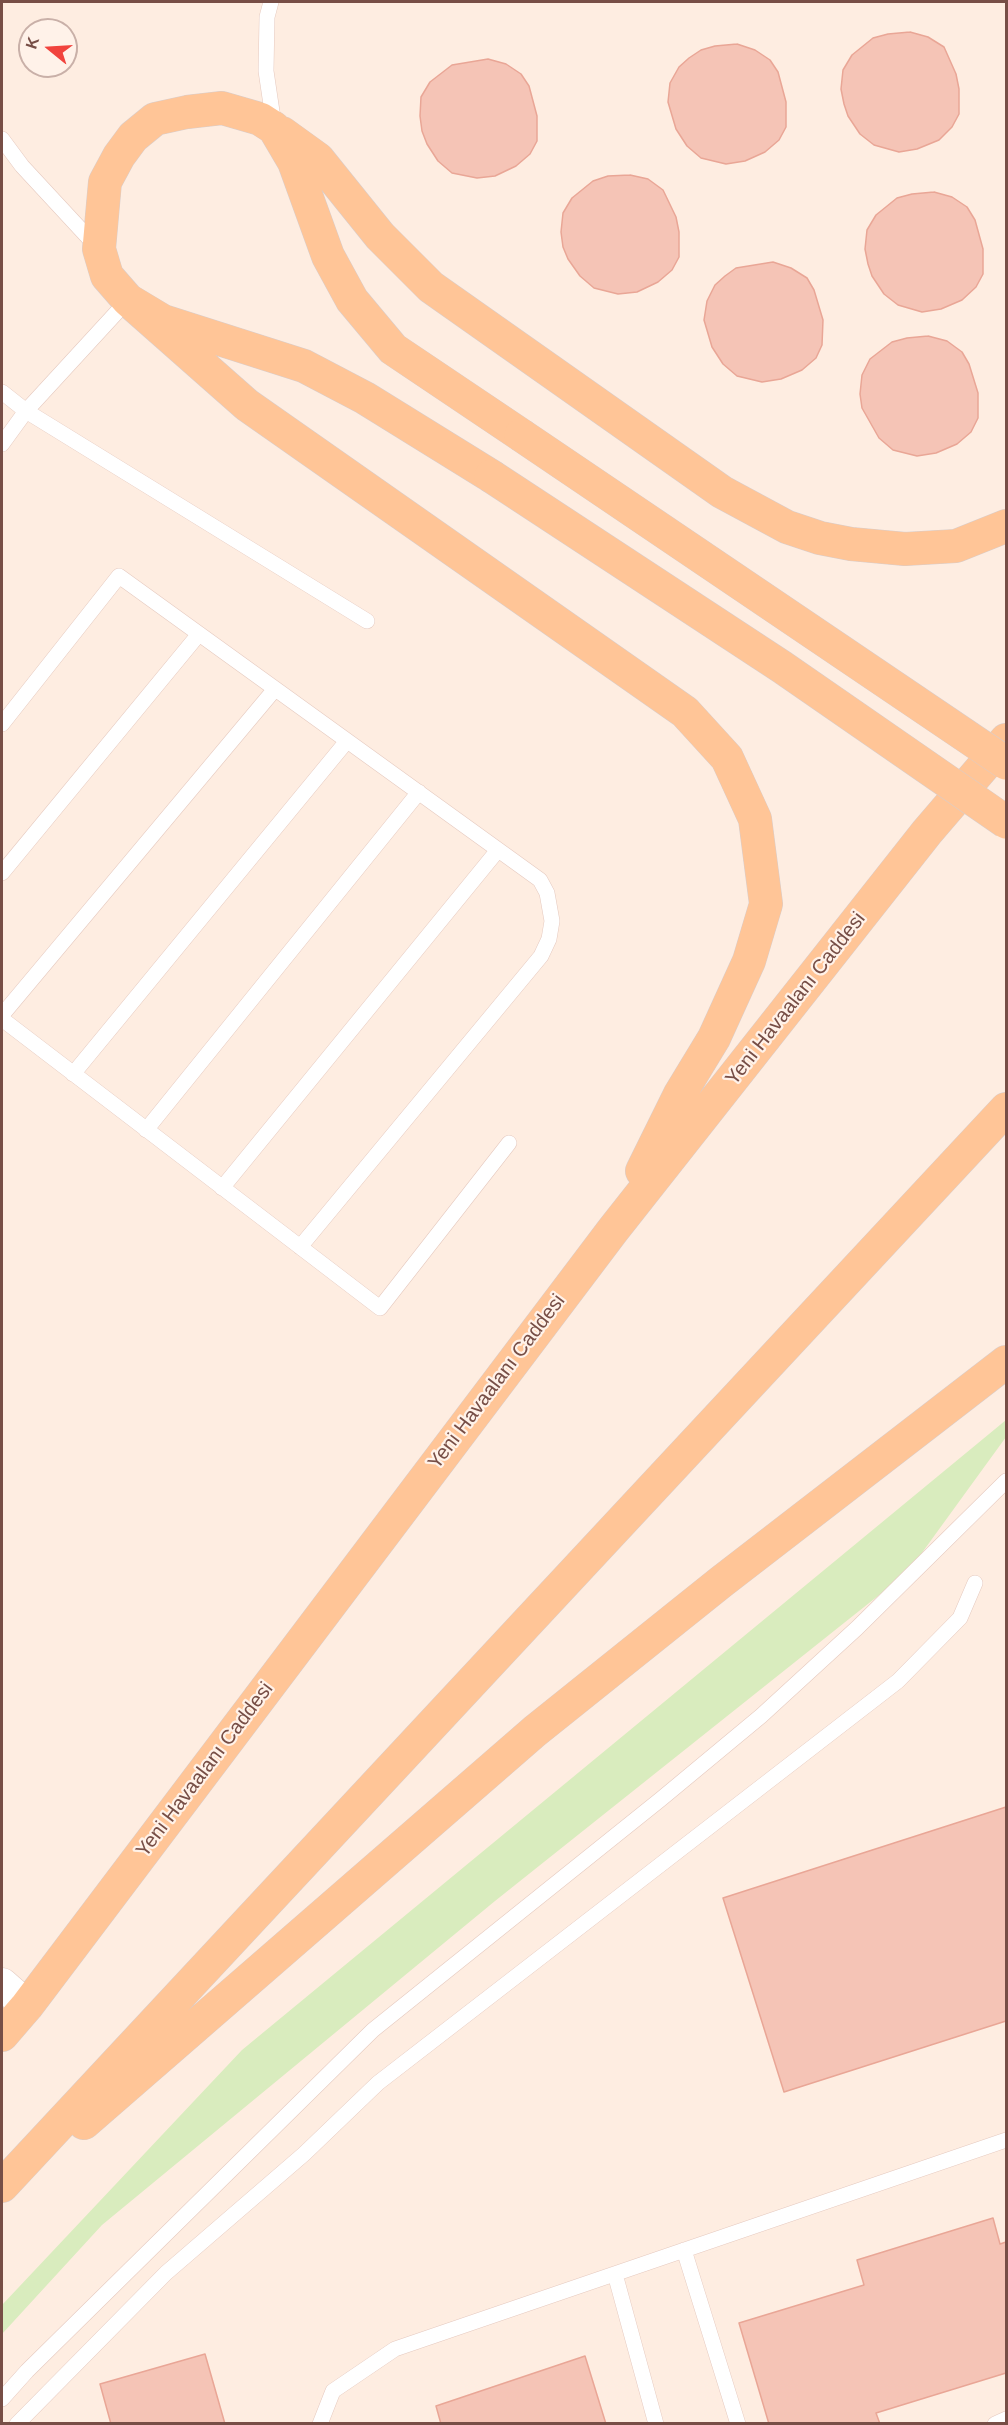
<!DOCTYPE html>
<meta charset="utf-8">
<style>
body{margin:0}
#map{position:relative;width:1008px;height:2425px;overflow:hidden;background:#feede1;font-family:Arial,sans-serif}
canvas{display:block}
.frame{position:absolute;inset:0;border:3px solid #774e46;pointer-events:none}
.north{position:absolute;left:18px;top:18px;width:60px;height:60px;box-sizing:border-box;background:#fff2e9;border:2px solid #c9b0a8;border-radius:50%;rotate:288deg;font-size:16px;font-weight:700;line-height:24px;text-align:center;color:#774e46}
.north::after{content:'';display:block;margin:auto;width:21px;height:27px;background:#f1433d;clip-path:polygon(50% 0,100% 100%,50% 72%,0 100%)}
</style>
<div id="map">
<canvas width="1008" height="2425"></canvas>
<div class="frame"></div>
<div class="north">K</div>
</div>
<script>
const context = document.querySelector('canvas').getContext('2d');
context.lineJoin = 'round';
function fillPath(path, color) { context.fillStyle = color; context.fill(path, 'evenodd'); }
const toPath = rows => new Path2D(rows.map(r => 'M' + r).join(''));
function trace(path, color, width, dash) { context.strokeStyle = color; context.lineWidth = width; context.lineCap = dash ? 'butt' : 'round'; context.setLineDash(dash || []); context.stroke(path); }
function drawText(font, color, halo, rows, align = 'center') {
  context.font = font + ' Arial,sans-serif'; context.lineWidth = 4.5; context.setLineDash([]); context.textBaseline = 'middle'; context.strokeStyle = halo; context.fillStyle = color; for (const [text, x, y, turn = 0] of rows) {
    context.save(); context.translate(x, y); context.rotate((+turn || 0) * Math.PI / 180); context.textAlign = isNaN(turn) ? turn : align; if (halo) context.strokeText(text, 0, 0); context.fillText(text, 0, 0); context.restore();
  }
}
const green = toPath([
 [1006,1420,1006,1437,908,1572,495,1901,102,2225,2,2334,2,2305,242,2050]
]);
const building = toPath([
 [910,32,928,37,944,47,956,74,959,89,959,114,952,127,939,140,917,149,899,152,874,145,860,134,848,116,844,104,841,89,843,70,852,55,873,38,888,34,910,32],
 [737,44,755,50,770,60,778,72,786,102,786,127,779,140,765,152,745,161,726,164,701,158,687,146,676,129,668,102,670,83,679,67,689,58,701,50,715,46,737,44],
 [488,59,506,64,521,74,529,86,537,116,537,141,530,154,516,166,495,176,477,178,452,173,438,161,427,144,422,131,420,116,421,97,430,82,452,65,488,59],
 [630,175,648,179,663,190,676,217,679,232,679,257,672,270,658,282,637,292,618,294,594,288,580,276,568,259,563,247,561,232,563,213,572,198,593,181,608,176,630,175],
 [934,192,952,197,967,207,975,220,983,249,983,274,976,287,962,300,941,309,922,312,898,305,884,294,872,276,868,264,865,249,867,230,876,215,897,198,912,194,934,192],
 [773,262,791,268,807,278,814,290,823,320,822,345,816,358,802,370,781,379,762,382,737,376,723,364,712,347,704,320,707,301,715,285,725,276,736,268,773,262],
 [928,336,947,341,962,352,969,364,978,393,978,418,971,432,957,444,936,453,917,456,893,450,879,438,862,408,860,394,862,375,870,359,892,342,907,338,928,336],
 [1006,1807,1006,2021,784,2092,723,1898,1006,1807],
 [993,2218,1000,2244,1006,2242,1006,2373,876,2413,880,2424,769,2424,739,2323,864,2285,857,2260,993,2218],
 [205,2354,225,2424,111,2424,100,2384,205,2354],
 [585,2356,606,2424,441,2424,436,2406,585,2356]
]);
const lane = toPath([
 [271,2,267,17,266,71,274,125],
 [2,139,22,166,97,247],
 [2,392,26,411,367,621],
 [2,444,26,411,128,300],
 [2,724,119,576,540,880,547,893,552,921,549,939,541,956,300,1247],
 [2,873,199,634],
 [2,1015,275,689],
 [2,1019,380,1308,509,1143],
 [73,1074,347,741],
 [146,1130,419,792],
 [222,1188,498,850],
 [684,2250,738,2424],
 [615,2274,656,2424],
 [2,2399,27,2371,373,2030,661,1799,761,1716,857,1628,1006,1481],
 [17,2424,166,2273,304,2154,378,2083,898,1681,960,1618,975,1583],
 [320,2424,333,2391,395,2349,1006,2140],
 [995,2424,1006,2419]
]);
const street = toPath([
 [2,1984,27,2006]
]);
const primary = toPath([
 [282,133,318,159,380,236,431,287,722,492,787,527,820,538,851,544,905,549,956,546,1006,526],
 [128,300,247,405,685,712,727,758,755,819,766,904,749,961,714,1038,680,1094,642,1171],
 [491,476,365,398,304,366,163,321,128,300,107,276,99,249,105,182,119,156,133,137,155,119,187,112,222,108,260,119,274,128,294,162,328,256,352,300,393,349,521,435],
 [2,2035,27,2006,613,1230,927,832,1006,740],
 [84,2123,535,1731,721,1582,1006,1362],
 [2,2186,1006,1109]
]);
const primaryBridge = toPath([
 [521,435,1006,763],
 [491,476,782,667,1006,822]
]);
const streetNames = [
 ["Yeni Havaalanı Caddesi",796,999,-52],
 ["Yeni Havaalanı Caddesi",497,1382,-53],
 ["Yeni Havaalanı Caddesi",205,1770,-53]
];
fillPath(green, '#d9ecbe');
fillPath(building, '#f5c4b6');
trace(building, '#e9a696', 1.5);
trace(lane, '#e5c9bf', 16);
trace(street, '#e5c9bf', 33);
trace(primary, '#d9cdcb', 34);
trace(lane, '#fff', 15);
trace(street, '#fff', 32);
trace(primary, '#ffc597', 33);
trace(primaryBridge, '#d9cdcb', 34, []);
trace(primaryBridge, '#ffc597', 33);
drawText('20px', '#774e46', '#fff2e9', streetNames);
</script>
